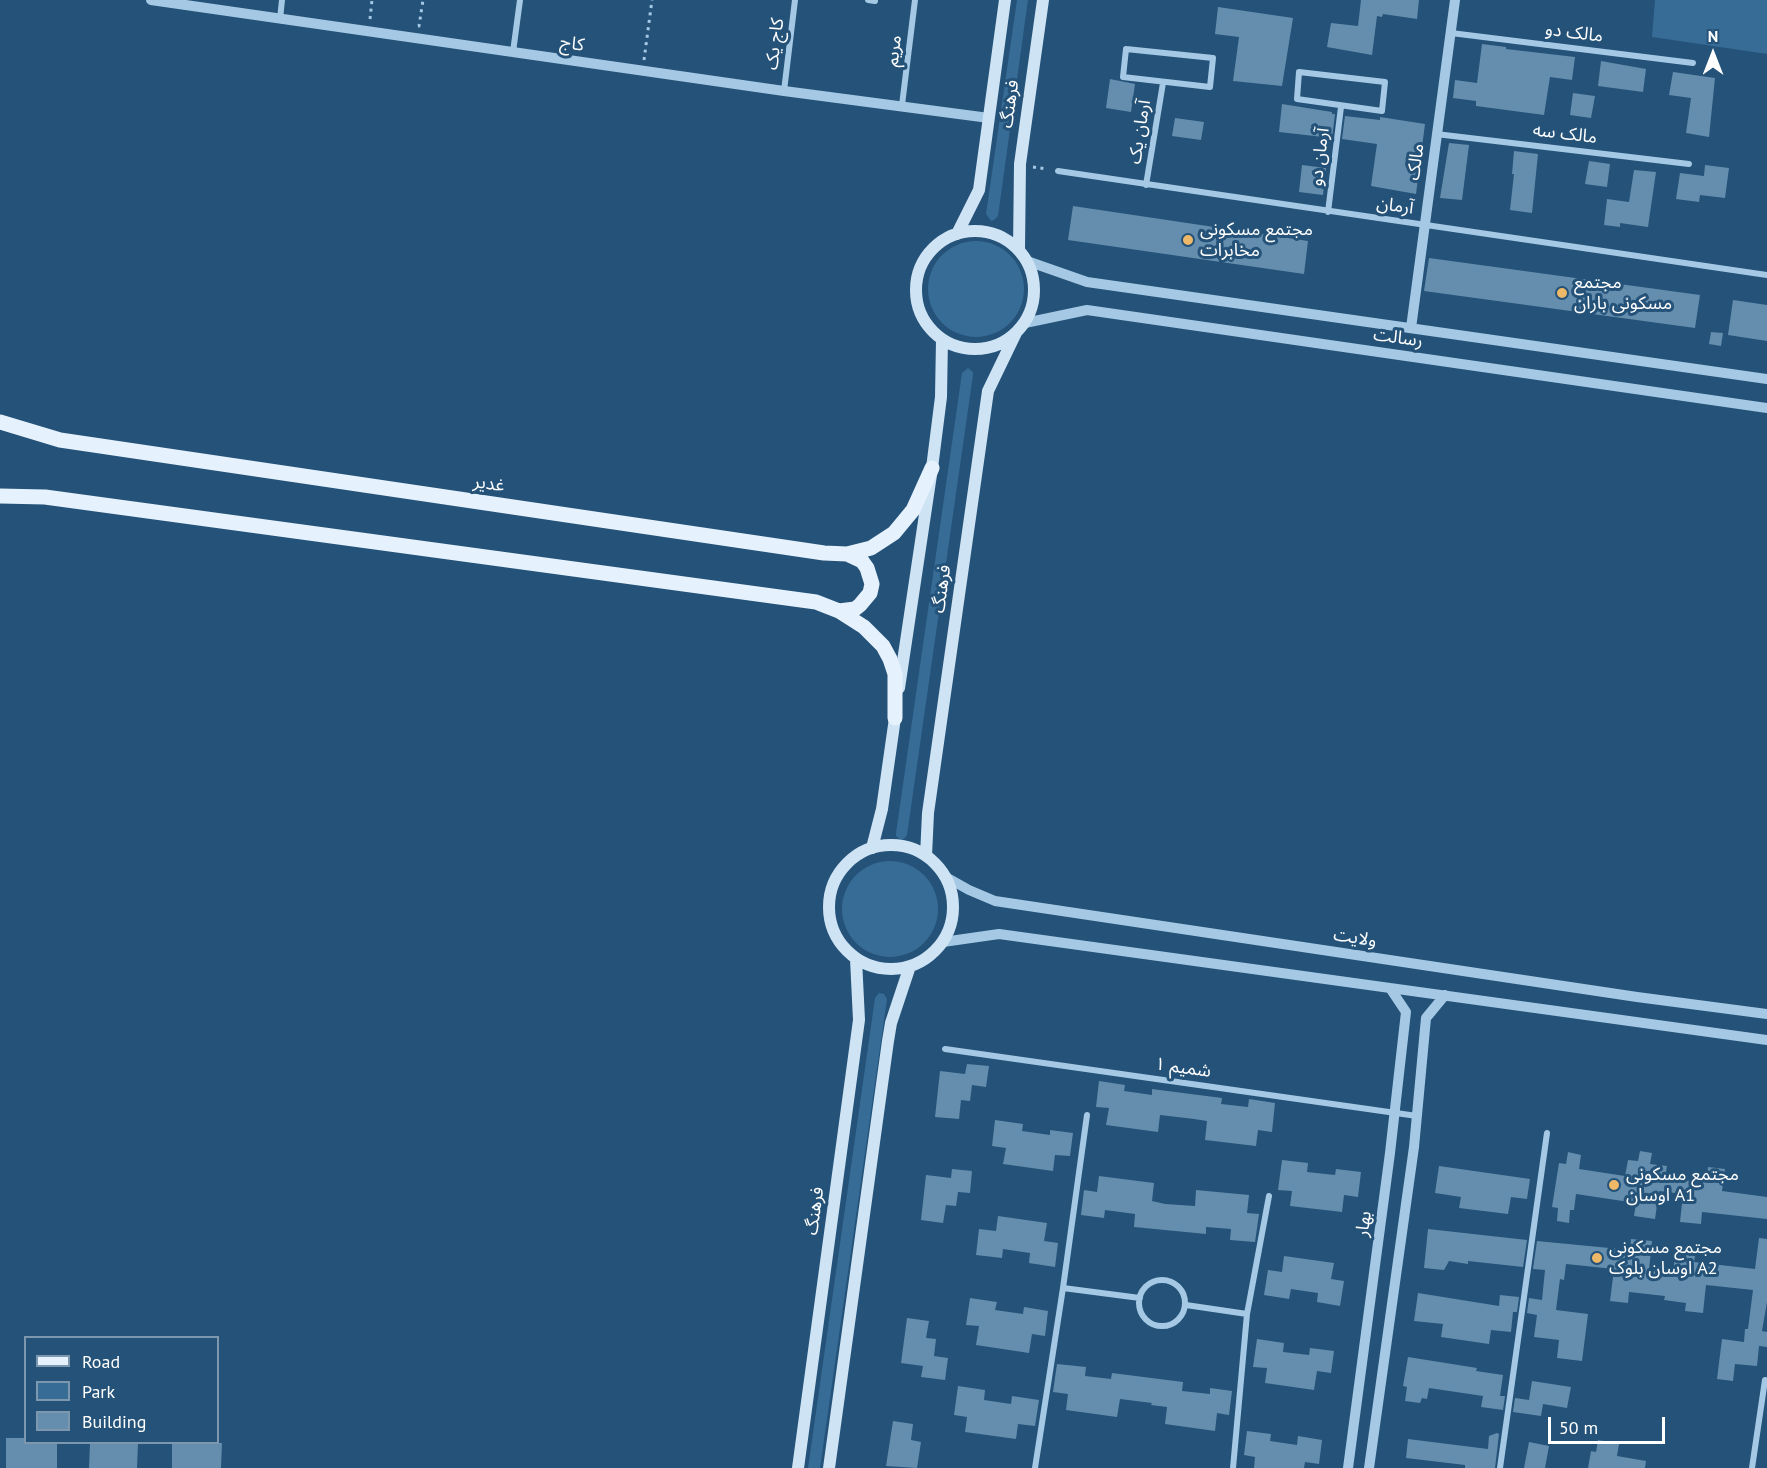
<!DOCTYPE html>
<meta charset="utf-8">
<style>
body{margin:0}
#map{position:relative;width:1767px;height:1468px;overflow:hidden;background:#245278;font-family:"PT Sans",sans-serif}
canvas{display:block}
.legend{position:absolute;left:24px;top:1336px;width:195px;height:108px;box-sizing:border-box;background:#245278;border:2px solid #7c97ae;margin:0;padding:8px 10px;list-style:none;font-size:18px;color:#fff}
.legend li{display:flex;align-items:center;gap:12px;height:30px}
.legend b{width:30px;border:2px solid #7c97ae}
.north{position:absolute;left:1683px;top:24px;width:60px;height:60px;-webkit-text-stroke:4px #245278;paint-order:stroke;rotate:0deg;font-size:16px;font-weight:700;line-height:24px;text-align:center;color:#fff}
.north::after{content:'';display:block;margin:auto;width:21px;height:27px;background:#fff;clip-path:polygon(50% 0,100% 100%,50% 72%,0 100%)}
.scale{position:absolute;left:1548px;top:1417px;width:117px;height:27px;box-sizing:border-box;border:3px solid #fff;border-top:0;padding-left:8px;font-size:18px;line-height:21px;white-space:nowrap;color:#fff;-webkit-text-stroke:4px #245278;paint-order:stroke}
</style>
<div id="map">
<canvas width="1767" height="1468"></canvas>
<ul class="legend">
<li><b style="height:8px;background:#e5f1fc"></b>Road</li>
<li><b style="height:16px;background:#376c96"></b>Park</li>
<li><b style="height:16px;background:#658eae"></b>Building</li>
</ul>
<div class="north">N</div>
<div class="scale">50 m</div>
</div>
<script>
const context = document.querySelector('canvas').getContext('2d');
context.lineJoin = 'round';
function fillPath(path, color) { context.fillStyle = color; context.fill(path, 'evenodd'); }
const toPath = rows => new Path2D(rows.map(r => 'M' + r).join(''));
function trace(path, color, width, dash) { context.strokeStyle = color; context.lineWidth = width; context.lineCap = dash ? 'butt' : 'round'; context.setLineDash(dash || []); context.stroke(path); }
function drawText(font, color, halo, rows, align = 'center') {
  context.font = font + ' "PT Sans","Noto Sans Arabic",sans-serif'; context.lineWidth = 6; context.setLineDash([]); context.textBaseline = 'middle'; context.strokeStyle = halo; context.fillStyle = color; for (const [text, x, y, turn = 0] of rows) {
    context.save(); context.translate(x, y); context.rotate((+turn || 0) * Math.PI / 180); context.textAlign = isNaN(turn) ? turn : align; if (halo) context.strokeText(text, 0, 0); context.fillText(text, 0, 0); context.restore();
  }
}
const green = toPath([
 [1017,0,1028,0,998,216,994,220,991,221,986,214],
 [1655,0,1767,0,1767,54,1652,37],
 '928 289a48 48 0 1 1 96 0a48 48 0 1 1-96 0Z',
 [968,368,973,372,973,375,907,835,904,839,901,840,896,836,896,833,962,373],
 '842 909a48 48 0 1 1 96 0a48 48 0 1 1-96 0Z',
 [879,993,884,994,887,999,820,1468,808,1468,875,998]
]);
const building = toPath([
 [1361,0,1419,0,1417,19,1383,14,1382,17,1377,16,1372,55,1327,47,1331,23,1358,26],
 [1218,7,1293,18,1282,86,1233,81,1239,37,1215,34],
 [1482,44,1506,47,1506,49,1575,57,1572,80,1550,77,1544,115,1476,106,1476,101,1453,98,1455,80,1477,83],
 [1601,61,1646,69,1643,92,1598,86],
 [1673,72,1715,78,1709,137,1686,133,1691,98,1669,95],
 [1110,79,1135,84,1131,112,1106,108],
 [1573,93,1595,96,1591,118,1570,115],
 [1282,104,1332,112,1332,114,1335,114,1332,138,1279,132],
 [1345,116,1380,120,1380,117,1425,124,1416,194,1371,186,1377,144,1342,139],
 [1175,118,1204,122,1201,140,1172,136],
 [1449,143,1469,145,1462,200,1440,198],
 [1514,151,1538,154,1532,213,1510,210,1514,174,1512,174],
 [1589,161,1610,164,1607,187,1585,184],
 [1302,165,1326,168,1323,195,1299,192],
 [1705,165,1729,168,1725,198,1700,195,1699,202,1676,199,1680,173,1704,176],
 [1634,170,1656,172,1648,227,1620,223,1620,227,1604,225,1607,199,1629,202],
 [1073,206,1308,241,1304,274,1068,240],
 [1429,258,1700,295,1695,328,1424,291],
 [1733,300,1767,305,1767,341,1728,335],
 [1711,332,1723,333,1721,346,1709,344],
 [967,1064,989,1066,986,1087,972,1085,970,1101,961,1100,959,1119,935,1117,940,1071,965,1074],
 [1099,1081,1125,1085,1124,1091,1152,1095,1152,1089,1222,1098,1221,1104,1248,1107,1249,1099,1275,1103,1272,1132,1258,1130,1256,1146,1205,1140,1207,1121,1194,1119,1160,1115,1158,1132,1106,1125,1109,1108,1096,1107],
 [995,1120,1023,1124,1022,1131,1050,1135,1050,1130,1073,1133,1070,1156,1055,1155,1053,1171,1003,1164,1006,1148,992,1146],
 [1640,1151,1652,1153,1650,1164,1667,1166,1665,1178,1691,1181,1691,1176,1707,1178,1708,1167,1725,1169,1722,1191,1767,1197,1767,1219,1702,1212,1701,1224,1680,1222,1683,1194,1659,1191,1655,1219,1634,1216,1636,1203,1576,1194,1574,1210,1570,1210,1569,1223,1557,1221,1558,1208,1552,1207,1559,1163,1566,1164,1568,1152,1581,1155,1579,1169,1625,1176,1628,1160,1638,1161],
 [1282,1160,1308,1163,1307,1172,1335,1175,1336,1169,1361,1172,1358,1197,1344,1195,1342,1212,1290,1206,1292,1191,1278,1190],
 [1439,1166,1530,1179,1527,1199,1511,1197,1508,1214,1459,1208,1461,1197,1435,1193],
 [952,1169,972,1171,970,1193,958,1192,956,1206,946,1205,943,1223,921,1220,926,1175,951,1178],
 [1099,1176,1154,1183,1152,1201,1165,1204,1195,1206,1196,1190,1249,1195,1247,1213,1259,1214,1255,1242,1230,1240,1231,1229,1206,1227,1206,1234,1134,1227,1135,1214,1105,1210,1104,1218,1081,1215,1084,1190,1097,1192],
 [998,1216,1047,1223,1044,1241,1058,1243,1055,1267,1029,1263,1030,1253,1003,1249,1002,1258,976,1255,979,1229,996,1231],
 [1428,1229,1527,1240,1523,1267,1468,1261,1468,1264,1449,1261,1444,1270,1424,1268],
 [1759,1238,1767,1239,1767,1302,1762,1331,1767,1332,1767,1347,1759,1346,1757,1366,1735,1364,1733,1381,1717,1379,1722,1339,1744,1342,1745,1329,1748,1329,1753,1290,1706,1285,1703,1313,1685,1311,1686,1303,1664,1300,1665,1296,1629,1292,1628,1303,1610,1301,1614,1269,1566,1264,1564,1280,1560,1279,1556,1310,1588,1314,1582,1361,1557,1358,1559,1340,1534,1337,1537,1315,1527,1313,1529,1298,1542,1300,1545,1270,1533,1269,1537,1241,1630,1250,1631,1239,1652,1241,1649,1270,1673,1273,1676,1247,1696,1250,1694,1262,1755,1269],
 [1284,1256,1334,1263,1331,1279,1344,1281,1340,1306,1317,1302,1318,1293,1291,1289,1289,1299,1264,1295,1268,1270,1282,1272],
 [1418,1293,1499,1306,1500,1295,1519,1297,1517,1312,1513,1312,1511,1332,1491,1330,1489,1344,1441,1337,1443,1324,1414,1321],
 [970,1298,997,1302,995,1310,1023,1314,1024,1307,1048,1311,1045,1336,1032,1334,1029,1353,976,1345,979,1326,966,1325],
 [907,1318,929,1321,926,1338,936,1339,934,1356,948,1358,945,1380,921,1377,923,1366,901,1363],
 [1257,1339,1284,1343,1283,1352,1309,1355,1310,1348,1334,1351,1331,1373,1317,1371,1314,1390,1265,1383,1267,1368,1253,1367],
 [1408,1357,1477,1368,1476,1371,1503,1375,1500,1396,1505,1396,1503,1410,1481,1407,1483,1396,1429,1388,1427,1399,1422,1398,1420,1403,1405,1401,1407,1387,1403,1386],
 [1057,1364,1086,1367,1085,1376,1111,1379,1112,1373,1183,1382,1182,1391,1210,1394,1210,1388,1232,1391,1229,1415,1217,1413,1215,1431,1165,1424,1167,1407,1151,1405,1152,1403,1120,1399,1117,1417,1066,1410,1068,1394,1053,1392],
 [1532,1381,1571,1387,1567,1408,1543,1404,1541,1416,1513,1412,1515,1398,1529,1400],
 [958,1386,985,1390,984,1400,1011,1404,1012,1396,1039,1400,1035,1426,1018,1424,1016,1439,965,1432,967,1417,954,1415],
 [893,1421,913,1424,911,1440,921,1442,917,1468,886,1466],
 [1247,1431,1271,1434,1270,1441,1297,1445,1298,1436,1322,1440,1319,1464,1305,1462,1304,1468,1254,1468,1255,1457,1244,1455],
 [1497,1433,1499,1434,1495,1468,1465,1468,1465,1465,1406,1458,1408,1439,1488,1449,1489,1436],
 [6,1438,26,1438,26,1443,57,1443,57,1468,6,1468],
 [1598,1440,1619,1444,1617,1456,1646,1461,1645,1468,1588,1468,1591,1451,1596,1452],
 [1529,1442,1549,1446,1545,1468,1524,1468],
 [90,1443,138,1443,137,1468,89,1468],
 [172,1443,222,1443,221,1468,172,1468]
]);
const path = toPath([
 [370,19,372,0],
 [418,26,419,26,423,0],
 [644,60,652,0],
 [1033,167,1047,169]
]);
const minor = toPath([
 [868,0,875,1],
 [280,19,282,0],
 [1451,33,1693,63],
 [1126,49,1213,58,1210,87,1123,77,1126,49],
 [513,52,520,0],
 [1299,72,1385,82,1382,111,1297,99,1299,72],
 [784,91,795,0],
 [902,105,915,0],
 [1436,134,1689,164],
 [1058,171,1767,275],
 [1146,185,1163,83],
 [1328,212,1341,107],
 [945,1049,1417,1116],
 '1139 1303a23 23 0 1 1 46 0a23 23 0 1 1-46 0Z',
 [1063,1288,1140,1298],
 [1186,1305,1247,1314],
 [1035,1468,1063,1288,1087,1115],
 [1233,1468,1247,1314,1269,1196],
 [1500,1468,1547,1133],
 [1752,1468,1765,1380]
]);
const tertiary = toPath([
 [151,0,784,91,989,118],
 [1027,261,1087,282,1767,379],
 [1025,323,1087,310,1767,408],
 [1411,328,1455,0],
 [944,876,969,890,995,901,1637,997,1767,1014],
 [943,942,999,934,1767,1040],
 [1348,1468,1390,1153,1406,1012,1390,988],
 [1369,1468,1414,1147,1426,1018,1445,995]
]);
const secondary = toPath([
 '916 290a59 59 0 1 1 118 0a59 59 0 1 1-118 0Z',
 [957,234,979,190,1005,0],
 [1019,249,1020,164,1043,0],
 [899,688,932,468,941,397,942,339],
 '829 907a62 62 0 1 1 124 0a62 62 0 1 1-124 0Z',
 [872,848,882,809,896,711],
 [926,856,928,813,988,391,1016,333],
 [798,1468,859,1020,856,959],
 [829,1468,888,1041,891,1023,910,966]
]);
const primary = toPath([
 [0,422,60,440,824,553,847,554,871,548,894,533,913,510,932,468],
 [0,496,45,497,816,602,839,611,864,627,883,646,890,659,895,674,895,718],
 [839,611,855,609,860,605,870,593,872,584,867,568,862,561,847,554]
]);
const markers = [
 [1188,240,6,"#eeb869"],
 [1562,293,6,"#eeb869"],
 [1614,1185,6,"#eeb869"],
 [1597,1258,6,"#eeb869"]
];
const streetNames = [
 ["مالک دو",1574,33,7],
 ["کاج",572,44,8],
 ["کاج یک",775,44,-83],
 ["مریم",894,51,-83],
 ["فرهنگ",1010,104,-82],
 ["آرمان یک",1140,132,-81],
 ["مالک سه",1565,134,7],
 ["آرمان دو",1320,157,-83],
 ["مالک",1416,162,-82],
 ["آرمان",1395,206,8],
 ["رسالت",1398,338,8],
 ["غدیر",489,484,8],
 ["فرهنگ",942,589,-82],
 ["ولایت",1355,938,9],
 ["شمیم ۱",1183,1068,8],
 ["فرهنگ",815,1211,-82],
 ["بهار",1364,1224,-82]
];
const poiNames = [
 ["مجتمع مسکونی",1200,230],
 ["مخابرات",1200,251],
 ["مجتمع",1574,283],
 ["مسکونی باران",1574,304],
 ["مجتمع مسکونی",1626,1175],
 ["اوسان A1",1626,1196],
 ["مجتمع مسکونی",1609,1248],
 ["اوسان بلوک A2",1609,1269]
];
fillPath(green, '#376c96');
fillPath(building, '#658eae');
trace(path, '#a5c9e4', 3, [3, 4.5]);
trace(minor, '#a5c9e4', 6);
trace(tertiary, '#a5c9e4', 10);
trace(secondary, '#cee3f4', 12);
trace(primary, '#e5f1fc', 15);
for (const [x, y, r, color] of markers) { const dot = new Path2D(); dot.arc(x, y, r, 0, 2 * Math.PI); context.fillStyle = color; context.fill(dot); trace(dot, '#245278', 2); }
drawText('18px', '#fff', '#245278', streetNames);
drawText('18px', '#fff', '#245278', poiNames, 'left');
</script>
